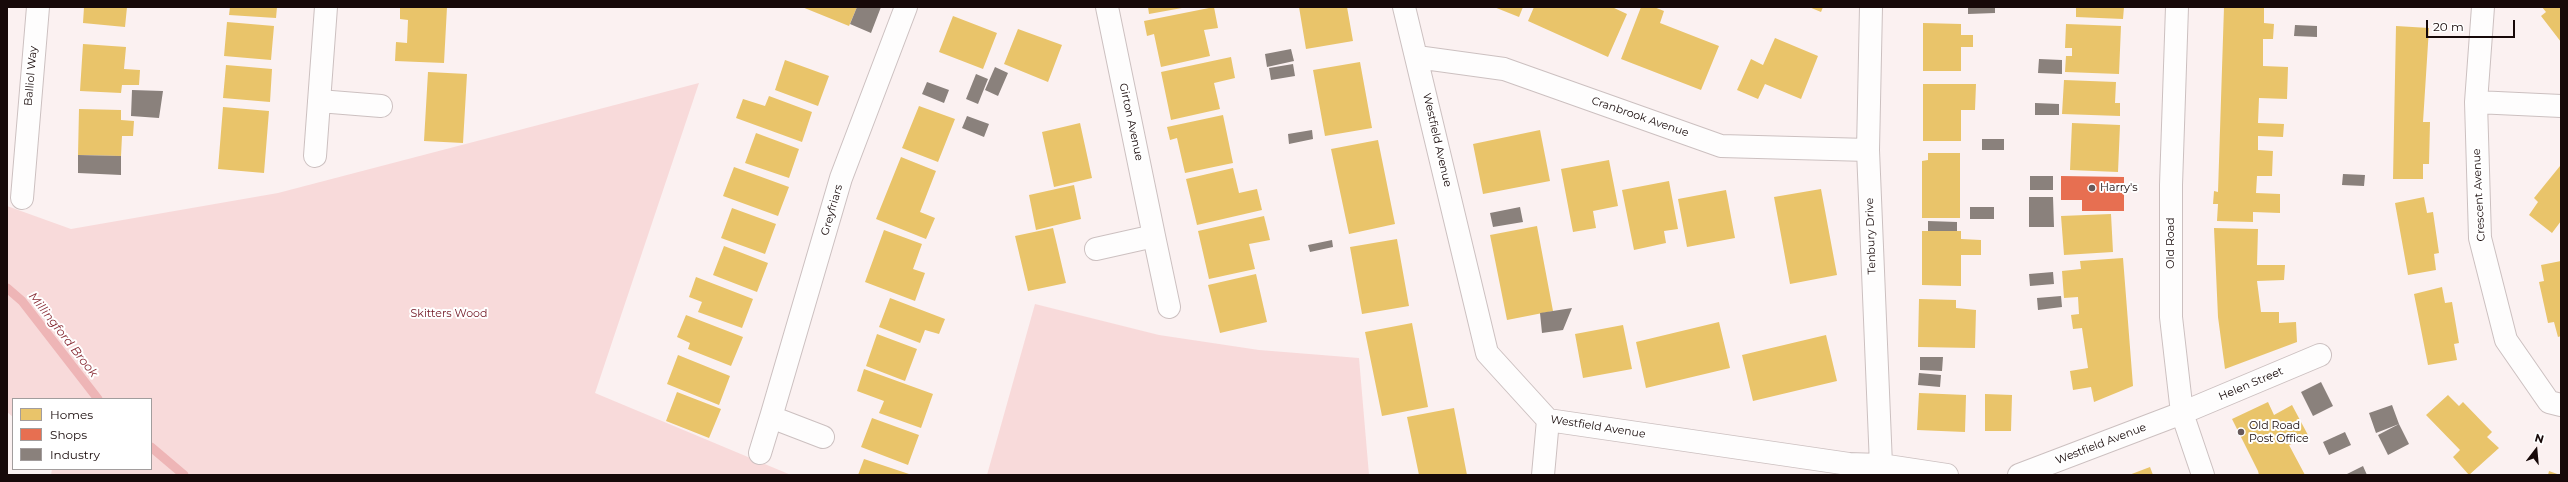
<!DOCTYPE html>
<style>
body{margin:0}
#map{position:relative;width:2568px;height:482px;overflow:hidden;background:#fbf1f1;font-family:Montserrat,sans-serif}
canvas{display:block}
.frame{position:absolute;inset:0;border:8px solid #170909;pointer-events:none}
.legend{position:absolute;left:12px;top:398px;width:140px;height:72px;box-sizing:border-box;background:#fff;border:1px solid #a29d9d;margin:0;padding:5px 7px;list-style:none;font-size:12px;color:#170909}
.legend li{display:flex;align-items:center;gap:8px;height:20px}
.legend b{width:20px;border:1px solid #a29d9d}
.north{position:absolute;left:2516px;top:430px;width:40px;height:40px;-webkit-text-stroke:3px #fff;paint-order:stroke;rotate:16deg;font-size:11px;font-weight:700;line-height:16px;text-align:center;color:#170909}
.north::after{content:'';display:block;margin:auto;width:14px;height:18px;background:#170909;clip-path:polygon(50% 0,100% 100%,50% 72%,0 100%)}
.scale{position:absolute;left:2426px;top:20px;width:89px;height:18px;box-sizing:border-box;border:2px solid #170909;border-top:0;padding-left:5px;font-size:12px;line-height:14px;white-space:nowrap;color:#170909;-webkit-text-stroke:3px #fff;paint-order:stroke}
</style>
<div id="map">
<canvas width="2568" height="482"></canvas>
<div class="frame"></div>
<ul class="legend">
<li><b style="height:11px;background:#e9c46a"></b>Homes</li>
<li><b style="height:11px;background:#e76f51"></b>Shops</li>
<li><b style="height:11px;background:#8a817c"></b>Industry</li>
</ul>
<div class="north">N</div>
<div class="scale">20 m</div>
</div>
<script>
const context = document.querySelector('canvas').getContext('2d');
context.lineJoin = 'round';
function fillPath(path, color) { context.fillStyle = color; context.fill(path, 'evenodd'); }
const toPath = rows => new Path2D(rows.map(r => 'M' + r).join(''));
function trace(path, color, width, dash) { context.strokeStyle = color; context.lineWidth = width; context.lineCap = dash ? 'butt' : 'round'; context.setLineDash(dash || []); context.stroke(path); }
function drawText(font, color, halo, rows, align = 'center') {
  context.font = font + ' Montserrat,sans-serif'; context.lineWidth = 4; context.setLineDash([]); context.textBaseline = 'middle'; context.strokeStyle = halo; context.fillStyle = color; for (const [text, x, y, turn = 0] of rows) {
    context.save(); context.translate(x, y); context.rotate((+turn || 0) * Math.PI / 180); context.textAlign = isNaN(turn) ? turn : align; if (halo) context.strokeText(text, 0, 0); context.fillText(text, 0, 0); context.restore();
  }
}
const green = toPath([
 [699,83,595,393,791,475,51,475,52,469,151,469,151,399,13,399,13,417,7,412,7,206,71,229,278,193],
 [1035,304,1159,335,1259,350,1359,358,1369,475,987,475]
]);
const homes = toPath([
 [84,7,127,7,125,27,83,23],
 [230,7,277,7,276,18,229,15],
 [400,7,447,7,444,63,395,61,396,42,407,43,408,20,400,19],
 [802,7,857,7,849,26],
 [1148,7,1182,7,1182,8,1149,14],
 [1214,7,1218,28,1204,30,1210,56,1161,67,1154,34,1147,36,1144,21],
 [1299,7,1347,7,1353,41,1306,49],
 [1494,7,1523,7,1519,17],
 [1534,7,1612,7,1627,14,1608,57,1528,21],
 [1641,7,1654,7,1664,11,1660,23,1719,46,1701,90,1621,59],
 [1809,7,1823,7,1821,12],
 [2076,7,2124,7,2123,19,2076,17],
 [2224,7,2264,7,2264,23,2274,24,2273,39,2263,39,2263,66,2288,67,2287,99,2259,98,2258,123,2284,124,2283,137,2258,136,2258,150,2273,151,2272,176,2257,176,2256,193,2280,194,2280,213,2253,212,2253,222,2217,221,2218,204,2213,204,2214,191,2218,192],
 [2542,7,2561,7,2561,42,2541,16,2546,12],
 [953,16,997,33,983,69,939,52],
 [227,22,274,26,271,60,224,56],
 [1923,23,1961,24,1961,35,1973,35,1973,47,1961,47,1961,71,1923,71],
 [2066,24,2121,26,2119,74,2065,72,2066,56,2072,56,2072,48,2065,48],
 [2396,26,2429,28,2423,122,2430,122,2429,164,2423,164,2423,179,2393,179],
 [1018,29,1062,45,1048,82,1004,64],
 [1775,38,1818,56,1801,99,1765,84,1758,99,1737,90,1751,59,1763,65],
 [83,44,126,47,124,69,140,70,139,85,122,85,121,93,80,91],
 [1231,57,1235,78,1214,83,1220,109,1171,120,1161,72],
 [785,60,829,76,818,106,775,90],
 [1360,62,1372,128,1325,136,1313,70],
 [226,65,272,69,270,102,223,98],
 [428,72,467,74,463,143,424,141],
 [2064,80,2116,82,2115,103,2120,103,2120,116,2062,114],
 [1923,84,1976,84,1975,110,1961,110,1961,141,1923,141],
 [769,96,812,112,802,142,736,118,743,99,765,106],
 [919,106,955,119,938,162,902,148],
 [223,107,269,111,264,173,218,169],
 [79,109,121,110,121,120,134,121,133,136,122,136,121,156,78,155],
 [1223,115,1233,163,1185,173,1177,138,1170,140,1167,127],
 [1080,123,1092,178,1054,187,1042,132],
 [2072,123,2120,125,2118,172,2070,170],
 [1540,130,1550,181,1483,194,1473,144],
 [756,133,799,149,789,178,745,163],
 [1378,140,1395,224,1349,234,1331,149],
 [1928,153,1960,153,1960,218,1922,218,1922,161,1928,160],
 [901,157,936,171,920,212,935,218,926,239,876,219],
 [1609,160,1618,206,1593,211,1596,228,1573,232,1561,169],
 [2560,166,2561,221,2552,233,2529,215,2538,202,2534,198],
 [734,167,789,187,778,216,723,196],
 [1233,168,1239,193,1257,189,1262,210,1197,225,1186,179],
 [1669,181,1678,229,1664,231,1666,243,1634,250,1622,190],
 [1074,185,1081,219,1036,230,1029,195],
 [1821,189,1837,275,1790,284,1774,197],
 [1726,190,1735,238,1687,247,1678,199],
 [2424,197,2427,213,2433,212,2439,253,2434,254,2436,270,2408,275,2395,203],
 [732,208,776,224,765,254,721,238],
 [2111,214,2113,252,2064,255,2061,216],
 [1264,216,1270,240,1249,244,1255,269,1209,279,1198,231],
 [1537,226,1553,311,1507,320,1490,235],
 [1053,228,1066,283,1028,291,1015,236],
 [2214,228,2258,229,2257,265,2285,265,2284,280,2257,281,2261,312,2279,312,2279,323,2296,322,2297,342,2225,369,2218,317],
 [884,230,922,244,913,269,925,273,915,301,865,282],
 [1922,231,1961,231,1961,239,1981,240,1981,255,1961,255,1961,286,1922,285],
 [1397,239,1409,306,1362,314,1350,247],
 [724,246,768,263,757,292,713,275],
 [2123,258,2133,386,2094,402,2091,387,2073,390,2070,371,2088,368,2082,328,2073,329,2071,315,2079,314,2078,297,2064,298,2062,271,2081,269,2080,261],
 [2561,261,2561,336,2558,337,2554,322,2548,323,2539,282,2544,281,2541,265],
 [1256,274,1267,322,1220,333,1208,285],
 [696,277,753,299,742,328,698,312,702,302,689,297],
 [2442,287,2445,303,2452,302,2459,343,2454,344,2457,360,2428,365,2414,294],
 [890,298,945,319,939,334,925,330,920,343,879,327],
 [1919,299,1956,300,1956,308,1976,310,1975,348,1918,347],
 [686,315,743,337,731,366,688,349,690,343,677,337],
 [1719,322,1730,368,1646,388,1636,342],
 [1412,323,1428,407,1382,416,1365,332],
 [1623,325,1632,369,1583,378,1575,334],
 [877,334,917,349,905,381,866,366],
 [1826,335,1837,381,1753,401,1742,355],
 [678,355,730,376,719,405,667,384],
 [864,369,933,394,921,428,879,413,884,401,857,391],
 [677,392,721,409,709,438,666,421],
 [1919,393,1966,395,1965,432,1917,430],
 [1985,394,2012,395,2011,431,1985,431],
 [2448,395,2459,406,2463,402,2492,432,2487,437,2499,448,2469,475,2453,457,2460,450,2426,415],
 [2268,402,2274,415,2292,405,2309,437,2289,445,2305,475,2259,475,2258,471,2232,419],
 [1454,408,1467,475,1419,475,1407,417],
 [872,418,919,435,908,465,861,447],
 [864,459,912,475,858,475],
 [2150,467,2153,475,2129,475],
 [2549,471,2560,475,2548,475]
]);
const shops = toPath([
 [2061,176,2124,177,2124,211,2082,211,2082,200,2061,200]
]);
const industry = toPath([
 [857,7,881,7,871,33,850,24],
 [1968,7,1995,7,1995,13,1968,14],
 [2295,25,2317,26,2317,37,2294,36],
 [1291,49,1294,61,1267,67,1265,54],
 [2039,59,2062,60,2062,74,2038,73],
 [1293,64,1295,76,1271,80,1269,68],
 [995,67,1008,73,998,96,985,90],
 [976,74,988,79,978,104,966,99],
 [927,82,949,90,944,103,922,94],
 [132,90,163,91,159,118,131,116],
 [2035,103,2059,104,2059,115,2035,115],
 [967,116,989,124,984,137,962,128],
 [1312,130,1313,139,1289,144,1288,134],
 [1982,139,2004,139,2004,150,1982,150],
 [78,155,121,156,121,175,78,173],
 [2343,174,2365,175,2364,186,2342,185],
 [2030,176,2053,176,2053,190,2030,190],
 [2029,197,2053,197,2054,227,2029,227],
 [1520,207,1523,222,1493,227,1490,213],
 [1970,207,1994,207,1994,219,1970,219],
 [1928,221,1957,222,1957,231,1928,231],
 [1332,240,1333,247,1310,252,1308,245],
 [2053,272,2054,284,2030,286,2029,274],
 [2061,296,2062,307,2038,310,2037,298],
 [1572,308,1563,330,1542,333,1540,313],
 [1920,357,1943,357,1942,371,1920,370],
 [1919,373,1941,375,1940,387,1918,385],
 [2321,382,2333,406,2313,416,2301,392],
 [2392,405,2399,424,2376,433,2369,413],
 [2399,424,2409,444,2388,455,2378,435],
 [2345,432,2351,445,2329,455,2323,442],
 [2363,466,2367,475,2345,475]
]);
const stream = toPath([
 [7,288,22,301,98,399],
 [151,447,184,475]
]);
const minor = toPath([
 [1107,7,1154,236],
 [1404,7,1487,353,1548,420,1849,464,1881,465,1947,475],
 [1871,7,1868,150,1881,465],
 [2177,7,2171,185,2171,317,2182,413,2203,475],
 [2483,7,2476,102,2480,238,2506,340,2549,402,2561,405],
 [1417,57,1504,69,1721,146,1868,150],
 [319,101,381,106],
 [2476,102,2561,106],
 [315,156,326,7],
 [22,198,38,7],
 [1096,249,1154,236,1169,307],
 [771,417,841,178,906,7],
 [760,453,771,417,823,437],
 [1543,475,1548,420],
 [2019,475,2182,413,2320,355]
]);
const markers = [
 [2092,188,4,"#675a5a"],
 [2241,432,4,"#675a5a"]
];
const streetNames = [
 ["Balliol Way",31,76,-85],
 ["Cranbrook Avenue",1640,117,19],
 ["Girton Avenue",1131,122,78],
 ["Westfield Avenue",1437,140,77],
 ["Crescent Avenue",2479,195,-93],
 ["Greyfriars",832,210,-74],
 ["Tenbury Drive",1871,236,-92],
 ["Old Road",2171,243,-90],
 ["Helen Street",2251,384,-23],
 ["Westfield Avenue",1598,427,9],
 ["Westfield Avenue",2101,444,-21]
];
const poiNames = [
 ["Harry's",2100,188],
 ["Old Road",2249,426],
 ["Post Office",2249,439]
];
const parkNames = [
 ["Skitters Wood",449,314]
];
const waterNames = [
 ["Millingford Brook",63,335,52]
];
fillPath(green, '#f8dada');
fillPath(homes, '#e9c46a');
fillPath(shops, '#e76f51');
fillPath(industry, '#8a817c');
trace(stream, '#eeb5b6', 9);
trace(minor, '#ccc0c0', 24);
trace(minor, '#fefdfd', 22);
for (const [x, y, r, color] of markers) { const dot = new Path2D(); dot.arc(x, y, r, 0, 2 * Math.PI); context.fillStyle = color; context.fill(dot); trace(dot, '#fff', 1.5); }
drawText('11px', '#170909', '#fff', streetNames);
drawText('11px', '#170909', '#fff', poiNames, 'left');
drawText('11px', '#701522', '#fff', parkNames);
drawText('italic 12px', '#882c35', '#fff', waterNames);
</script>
